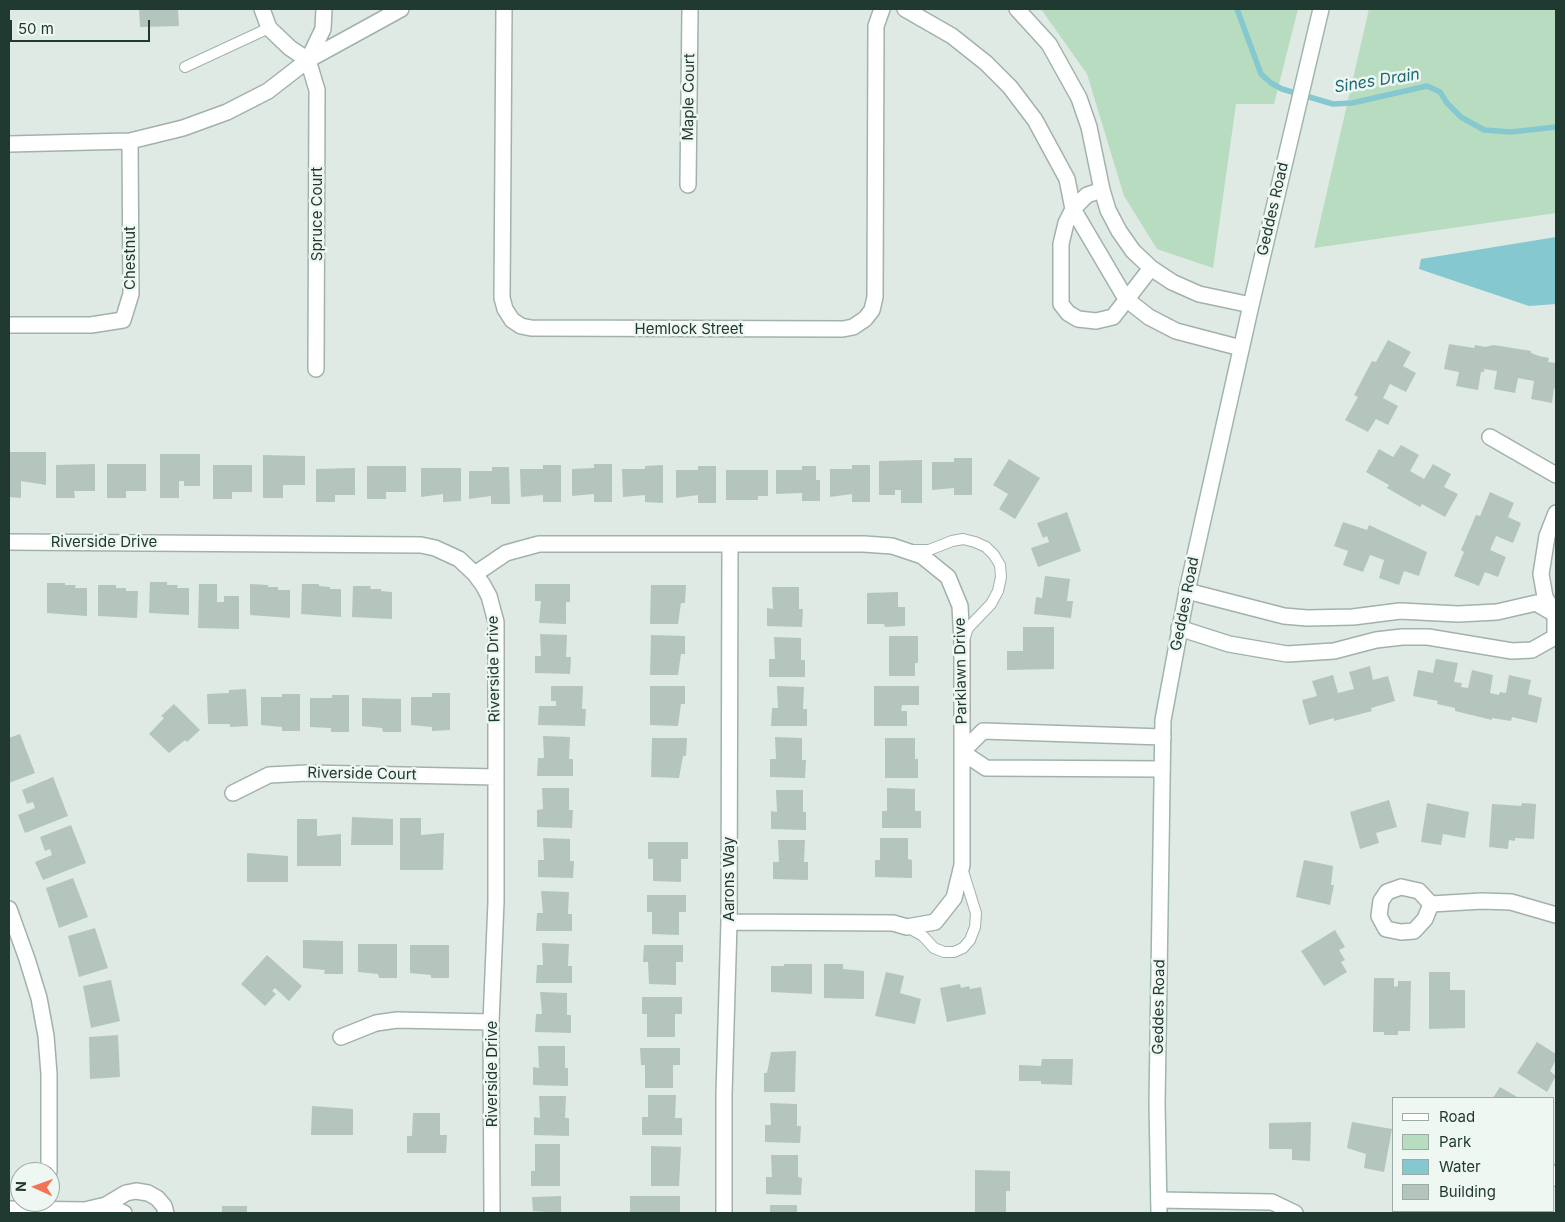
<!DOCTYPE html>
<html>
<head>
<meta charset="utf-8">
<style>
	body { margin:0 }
	#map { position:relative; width:1565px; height:1222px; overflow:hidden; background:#dfeae4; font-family:Inter,sans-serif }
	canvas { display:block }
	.frame { position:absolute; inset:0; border:10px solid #203a32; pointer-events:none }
	.legend { position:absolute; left:1392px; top:1097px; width:162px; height:115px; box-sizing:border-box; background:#eff7f2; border:1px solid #9caba5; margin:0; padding:6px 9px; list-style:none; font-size:15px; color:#203a32 }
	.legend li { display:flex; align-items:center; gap:10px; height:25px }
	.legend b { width:25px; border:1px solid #9caba5 }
	.north { position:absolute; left:10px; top:1162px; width:50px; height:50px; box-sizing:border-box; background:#eff7f2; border:1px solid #9caba5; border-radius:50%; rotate:272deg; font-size:14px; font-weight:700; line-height:20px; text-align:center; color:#203a32 }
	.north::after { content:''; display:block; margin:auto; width:18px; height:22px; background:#f27355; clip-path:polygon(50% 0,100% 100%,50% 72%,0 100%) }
	.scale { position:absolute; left:10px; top:20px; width:140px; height:22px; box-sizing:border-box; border:2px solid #203a32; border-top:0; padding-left:6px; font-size:15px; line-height:18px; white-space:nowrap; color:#203a32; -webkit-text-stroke:4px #eff7f2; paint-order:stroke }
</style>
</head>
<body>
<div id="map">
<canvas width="1565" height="1222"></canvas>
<div class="frame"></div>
<ul class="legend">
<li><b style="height:6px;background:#fff"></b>Road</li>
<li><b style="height:14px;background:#b7dcbf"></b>Park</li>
<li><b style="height:14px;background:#86c8d0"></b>Water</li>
<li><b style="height:14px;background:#b4c5bd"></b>Building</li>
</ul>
<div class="north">N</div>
<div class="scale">50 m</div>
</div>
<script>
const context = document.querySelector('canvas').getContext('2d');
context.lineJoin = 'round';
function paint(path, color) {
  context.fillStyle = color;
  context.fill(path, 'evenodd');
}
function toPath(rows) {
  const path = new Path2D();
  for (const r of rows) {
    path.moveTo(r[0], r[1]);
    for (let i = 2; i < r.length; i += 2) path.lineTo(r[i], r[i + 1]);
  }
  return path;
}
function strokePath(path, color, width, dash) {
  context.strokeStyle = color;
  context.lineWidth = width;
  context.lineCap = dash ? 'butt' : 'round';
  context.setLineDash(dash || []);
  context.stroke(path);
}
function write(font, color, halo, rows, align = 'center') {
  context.font = font + ' Inter,sans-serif';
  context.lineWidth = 5;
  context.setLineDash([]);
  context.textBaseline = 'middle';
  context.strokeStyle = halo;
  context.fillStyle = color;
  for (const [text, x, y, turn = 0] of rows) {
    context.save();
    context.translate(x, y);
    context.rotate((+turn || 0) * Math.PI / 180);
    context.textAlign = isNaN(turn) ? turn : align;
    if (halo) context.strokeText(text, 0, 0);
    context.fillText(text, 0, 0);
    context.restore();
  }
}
const green = toPath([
	[1041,9,1298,9,1274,104,1236,104,1213,268,1157,249,1124,196,1087,74],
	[1369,9,1556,9,1556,213,1314,248]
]);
const water = toPath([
	[1556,237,1556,304,1529,306,1419,269,1421,259]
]);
const stream = toPath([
	[1237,9,1261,74,1271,83,1282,89,1333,104,1352,103,1427,86,1440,92,1447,103,1461,117,1484,130,1511,132,1556,127]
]);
const building = toPath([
	[139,9,178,9,179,26,140,27],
	[1388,340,1411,352,1403,366,1416,373,1406,392,1390,384,1383,398,1398,406,1388,425,1376,419,1368,432,1345,420,1358,397,1354,395,1372,361,1376,362],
	[1449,344,1474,348,1475,345,1485,347,1494,345,1531,351,1531,353,1539,356,1549,358,1548,362,1556,363,1556,389,1554,388,1552,403,1531,399,1534,381,1518,378,1515,393,1494,389,1497,371,1484,369,1484,372,1481,372,1478,390,1456,386,1459,372,1444,369],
	[1401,445,1419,455,1410,471,1424,479,1433,464,1451,474,1444,487,1458,494,1445,517,1422,504,1420,507,1387,488,1389,485,1366,472,1379,449,1393,457],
	[9,452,46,452,46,485,21,481,21,498,9,497],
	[160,454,200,454,200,486,184,486,184,481,179,481,179,498,160,498],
	[263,455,305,456,305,485,283,485,283,498,263,498],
	[954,458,972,458,972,495,954,495,954,488,932,490,932,462,954,462],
	[1009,459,1040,478,1015,519,999,509,1008,494,993,485],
	[922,460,922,503,901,503,901,490,895,490,895,495,879,495,879,461],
	[95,464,95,491,74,491,75,498,56,498,56,465],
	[107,464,146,464,146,491,126,491,126,498,107,498],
	[594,464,612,464,612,502,594,502,594,494,572,496,572,469,594,468],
	[213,465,252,465,252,492,232,492,232,499,213,499],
	[543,465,561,465,561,502,543,502,543,495,521,497,520,469,543,469],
	[663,465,663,503,645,502,645,495,623,497,622,469,645,469,645,466],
	[852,465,870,465,870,502,852,502,852,494,830,497,830,469,852,469],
	[367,466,406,466,406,492,386,492,386,499,367,499],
	[698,466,716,466,716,503,698,503,698,495,676,498,676,470,698,470],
	[802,466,816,466,816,480,820,480,820,501,802,501,802,493,776,494,776,470,802,470],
	[492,467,509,467,510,504,491,504,491,496,469,499,469,471,492,471],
	[355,468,355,495,335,495,335,502,316,502,316,469],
	[421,468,461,468,461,501,443,502,443,494,421,497],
	[726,470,768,470,768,496,758,496,758,500,726,500],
	[1490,492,1514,503,1508,517,1521,523,1513,543,1496,536,1490,550,1506,557,1498,577,1485,572,1479,586,1454,576,1464,552,1461,550,1476,515,1480,516],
	[1067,512,1081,551,1038,567,1031,548,1049,542,1047,536,1043,538,1037,523],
	[1343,522,1367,530,1369,525,1427,552,1419,576,1404,571,1399,585,1379,578,1384,560,1370,555,1363,572,1343,565,1348,551,1334,546],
	[1045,576,1070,579,1067,601,1073,601,1071,618,1034,614,1036,597,1042,598],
	[150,582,167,582,167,585,178,585,177,588,189,588,189,615,149,613],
	[47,583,65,583,65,585,76,585,75,588,87,588,87,616,47,613],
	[199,584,217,584,217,602,224,602,224,596,239,596,239,629,198,628],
	[250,584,268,585,268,587,278,587,278,590,290,590,290,618,250,615],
	[302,584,319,584,319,586,330,587,330,589,341,589,341,617,301,614],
	[535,584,570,584,570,602,566,602,566,624,539,623,541,601,535,601],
	[98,585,116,585,116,588,126,588,126,591,138,591,137,618,98,616],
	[651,585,686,585,685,603,681,603,678,624,650,624],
	[353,586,371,586,370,589,381,589,381,591,392,592,392,619,352,617],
	[772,587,799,587,799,609,803,609,802,627,767,626,767,608,773,609],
	[898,592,898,607,905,607,905,626,885,627,884,624,867,624,867,593],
	[1023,627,1054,627,1054,669,1007,670,1007,651,1023,651],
	[540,634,567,635,566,657,571,657,570,674,535,673,535,656,541,656],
	[651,635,685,636,685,654,681,654,678,675,650,675],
	[889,636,918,636,918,663,915,663,915,676,889,676],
	[774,637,801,638,801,660,805,660,805,677,769,677,769,659,775,659],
	[1436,659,1458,663,1454,682,1462,683,1461,687,1468,688,1472,670,1493,675,1490,693,1499,695,1500,692,1506,693,1509,675,1531,680,1528,694,1542,698,1537,723,1512,717,1511,721,1492,718,1492,720,1455,711,1455,708,1437,704,1438,701,1413,696,1418,670,1433,673],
	[1370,666,1373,680,1388,676,1395,701,1371,708,1372,711,1334,721,1334,718,1309,725,1302,700,1317,696,1312,681,1333,675,1338,693,1354,689,1349,672],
	[551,686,583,686,582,709,586,709,585,726,538,725,539,706,556,706,556,701,551,701],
	[650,686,685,686,685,704,681,704,678,726,650,725],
	[777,686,804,687,803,709,807,709,807,726,771,726,772,708,778,708],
	[874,686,919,686,919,705,902,705,901,711,907,711,907,726,874,726],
	[246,689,248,726,230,727,230,724,208,724,207,694,229,693,229,690],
	[432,693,450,693,450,730,432,731,432,727,411,725,411,697,432,697],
	[282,694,300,694,300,731,282,731,282,727,261,725,261,697,282,697],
	[332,695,349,695,349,732,331,732,331,728,310,727,310,698,332,698],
	[362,698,401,699,401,732,383,732,382,728,362,726],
	[174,704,200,730,187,742,185,740,169,753,149,734,164,718,161,716],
	[20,734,35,773,9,783,9,738],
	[543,736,570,737,569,759,573,759,573,776,537,776,538,758,544,758],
	[775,737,802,738,802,760,806,760,805,778,770,777,770,759,776,759],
	[652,738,687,738,686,756,683,756,679,778,651,777],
	[885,738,915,738,915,759,918,759,918,778,885,778],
	[53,777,68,816,25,833,18,815,35,808,33,802,27,804,22,790],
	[542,788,569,788,569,810,573,810,572,828,537,827,537,810,543,809],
	[887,788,915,789,915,811,921,811,921,828,882,828,882,811,887,811],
	[776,790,803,790,803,812,806,812,806,830,771,829,771,811,777,812],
	[1389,800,1397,827,1376,833,1379,843,1360,849,1350,812],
	[1427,803,1469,812,1465,838,1443,834,1441,845,1421,842],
	[1522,803,1536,804,1534,839,1515,838,1515,841,1509,840,1508,849,1489,847,1492,804,1521,806],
	[352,817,393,819,393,845,351,845],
	[400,818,421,818,421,835,444,833,443,870,400,870],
	[297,819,317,819,317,836,341,834,341,866,297,866],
	[71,825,86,863,43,880,35,862,52,855,50,849,45,851,40,837],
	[543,838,570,839,570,861,574,861,573,878,538,877,538,860,544,860],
	[880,838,908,838,908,859,912,860,912,878,875,877,875,860,880,860],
	[778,840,805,840,804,862,808,862,808,880,773,879,773,862,779,862],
	[648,842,688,842,688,859,681,859,681,882,653,881,653,859,648,859],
	[247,853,288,856,288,882,247,882],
	[1304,860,1333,866,1331,885,1334,885,1330,905,1296,897],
	[73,878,88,917,59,928,46,888],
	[541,891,569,892,568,914,572,914,572,931,536,931,537,913,543,913],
	[647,895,686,895,686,912,679,912,679,935,652,934,652,912,647,912],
	[95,928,108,968,79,977,68,936],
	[1335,930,1345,947,1339,950,1345,960,1341,962,1347,972,1324,986,1301,951],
	[303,940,343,941,343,974,324,974,325,970,303,968],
	[542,943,569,944,568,966,572,966,572,983,536,983,537,965,543,965],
	[358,944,397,944,397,978,379,978,378,974,358,972],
	[410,945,449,945,449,978,431,978,431,975,410,973],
	[644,945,683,945,683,962,676,962,676,985,649,984,648,962,643,962],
	[267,955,302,986,289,1001,275,988,272,991,276,994,265,1006,241,984],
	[784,964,812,964,812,994,771,992,771,966,784,966],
	[824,964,843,964,843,969,864,971,864,999,824,998],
	[886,972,904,976,900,993,921,999,915,1024,875,1016],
	[1429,972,1450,972,1450,990,1465,990,1465,1028,1429,1029],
	[1374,978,1394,978,1394,987,1398,986,1398,981,1411,981,1410,1031,1398,1031,1398,1035,1384,1035,1384,1032,1373,1032],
	[111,980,120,1021,91,1028,83,986],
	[960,984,961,988,969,986,970,989,981,987,986,1014,947,1022,940,988],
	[540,992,567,993,567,1015,571,1015,571,1033,535,1032,536,1014,542,1014],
	[642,997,682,997,682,1014,675,1014,675,1037,647,1037,647,1014,642,1014],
	[118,1035,120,1077,90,1079,89,1037],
	[1537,1042,1556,1054,1556,1060,1550,1071,1556,1076,1547,1092,1517,1073],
	[538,1046,565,1046,565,1068,568,1068,568,1086,533,1085,533,1067,539,1068],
	[640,1048,680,1048,680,1065,673,1065,673,1088,645,1088,645,1065,641,1065],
	[796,1051,795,1092,764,1092,764,1073,767,1073,771,1052],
	[1042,1059,1073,1059,1072,1085,1041,1084,1041,1081,1019,1081,1019,1065,1041,1066],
	[1500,1087,1519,1098,1493,1098],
	[648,1095,676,1095,675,1118,682,1118,682,1135,642,1135,642,1117,648,1117],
	[539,1096,566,1096,565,1118,569,1118,569,1136,534,1135,534,1117,540,1118],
	[770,1103,797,1104,797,1126,801,1126,800,1143,765,1142,765,1125,771,1125],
	[312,1106,353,1109,353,1135,311,1135],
	[413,1113,440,1113,440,1135,447,1135,446,1153,407,1153,407,1136,412,1136],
	[1311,1122,1310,1161,1292,1160,1292,1149,1269,1149,1269,1123],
	[1352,1122,1392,1129,1384,1172,1364,1168,1366,1154,1347,1148],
	[535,1144,560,1144,560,1186,531,1186,531,1171,535,1171],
	[651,1146,681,1147,679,1186,651,1186],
	[771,1155,798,1155,798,1177,802,1178,801,1195,766,1194,766,1177,772,1177],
	[975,1170,1010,1171,1010,1191,1006,1191,1006,1213,975,1213],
	[561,1196,561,1213,533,1211,532,1197],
	[630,1196,680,1196,680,1213,630,1213],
	[770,1205,797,1205,797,1213,770,1213],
	[222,1206,247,1206,247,1213,222,1213]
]);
const lane = toPath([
	[185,67,269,28],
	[914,550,929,550,952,541,963,539,975,542,986,547,994,555,1000,565,1001,577,998,591,991,604,968,628,964,640],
	[907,927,923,936,934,948,944,952,954,952,963,948,970,940,975,927,976,913,962,868]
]);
const street = toPath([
	[262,9,269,28,290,48,308,60],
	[504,9,502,298,505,309,512,320,521,326,531,328,843,329,853,327,865,319,872,310,875,297,876,26,882,9],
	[905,9,952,36,986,63,1010,87,1035,120,1067,179,1073,209,1126,299,1149,317,1176,331,1241,348],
	[1017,9,1049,44,1079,98,1089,127,1102,190,1108,210,1119,231,1133,251,1151,268,1172,282,1199,294,1251,305],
	[308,60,317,90,316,369],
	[308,60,323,29,324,9],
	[9,144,130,141,183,128,227,112,268,91,308,60,401,9],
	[688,185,690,9],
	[1102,190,1087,195,1073,209,1066,223,1061,244,1061,304,1068,313,1078,319,1096,321,1113,317,1151,268],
	[9,325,91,325,123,320,131,294,130,141],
	[1490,437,1556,475],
	[9,542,421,545,435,548,459,559,475,574,483,585,489,596,496,622,496,902,491,1022,492,1213],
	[475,574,506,553,539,544,864,544,892,546,922,556,948,577,960,606,962,643,962,865,954,898,935,922,907,927,893,923,729,922],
	[1187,591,1284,616,1307,618,1353,617,1400,611,1458,614,1497,612,1536,603,1553,613],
	[1179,628,1229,644,1287,654,1334,651,1376,640,1402,637,1428,637,1512,651,1532,650,1555,637,1555,614,1545,597,1541,574,1547,536,1556,513],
	[1162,769,986,768,962,752,983,731,1163,737],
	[233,793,269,775,307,773,496,777],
	[1401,887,1419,891,1431,904,1425,919,1414,931,1401,932,1386,929,1379,916,1381,901,1387,892,1401,887],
	[1431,904,1482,901,1511,902,1556,915],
	[9,909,27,959,39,998,46,1036,49,1074,49,1172],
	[341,1037,376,1023,397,1020,491,1022],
	[1554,1178,1556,1173],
	[1159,1200,1272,1202,1295,1213],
	[106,1205,126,1193,136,1191,148,1193,157,1198,164,1206,166,1213],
	[9,1209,85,1210,106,1205,124,1213],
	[724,1213,724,1094,729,922,730,544],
	[1533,1213,1534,1211]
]);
const secondary = toPath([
	[1159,1213,1157,1103,1163,720,1187,591,1251,305,1321,9]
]);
const streetNames = [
	["Maple Court",689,97,-89],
	["Geddes Road",1273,209,-77],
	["Spruce Court",317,214,-90],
	["Chestnut",130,258,-90],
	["Hemlock Street",689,329],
	["Riverside Drive",104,542],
	["Geddes Road",1185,604,-79],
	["Riverside Drive",494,669,-91],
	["Parklawn Drive",961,671,-91],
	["Riverside Court",362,774,1],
	["Aarons Way",729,879,-90],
	["Geddes Road",1159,1007,-89],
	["Riverside Drive",492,1074,-90]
];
const waterNames = [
	["Sines Drain",1377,81,-9]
];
paint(green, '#b7dcbf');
paint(water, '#86c8d0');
strokePath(stream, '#86c8d0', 5.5);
paint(building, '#b4c5bd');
strokePath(lane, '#a2b2ab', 12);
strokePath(street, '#a2b2ab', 18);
strokePath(secondary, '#9eb6ac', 18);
strokePath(lane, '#fff', 10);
strokePath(street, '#fff', 15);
strokePath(secondary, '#fff', 15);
write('15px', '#203a32', '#eff7f2', streetNames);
write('italic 16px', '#1a6b75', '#eff7f2', waterNames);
</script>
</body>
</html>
